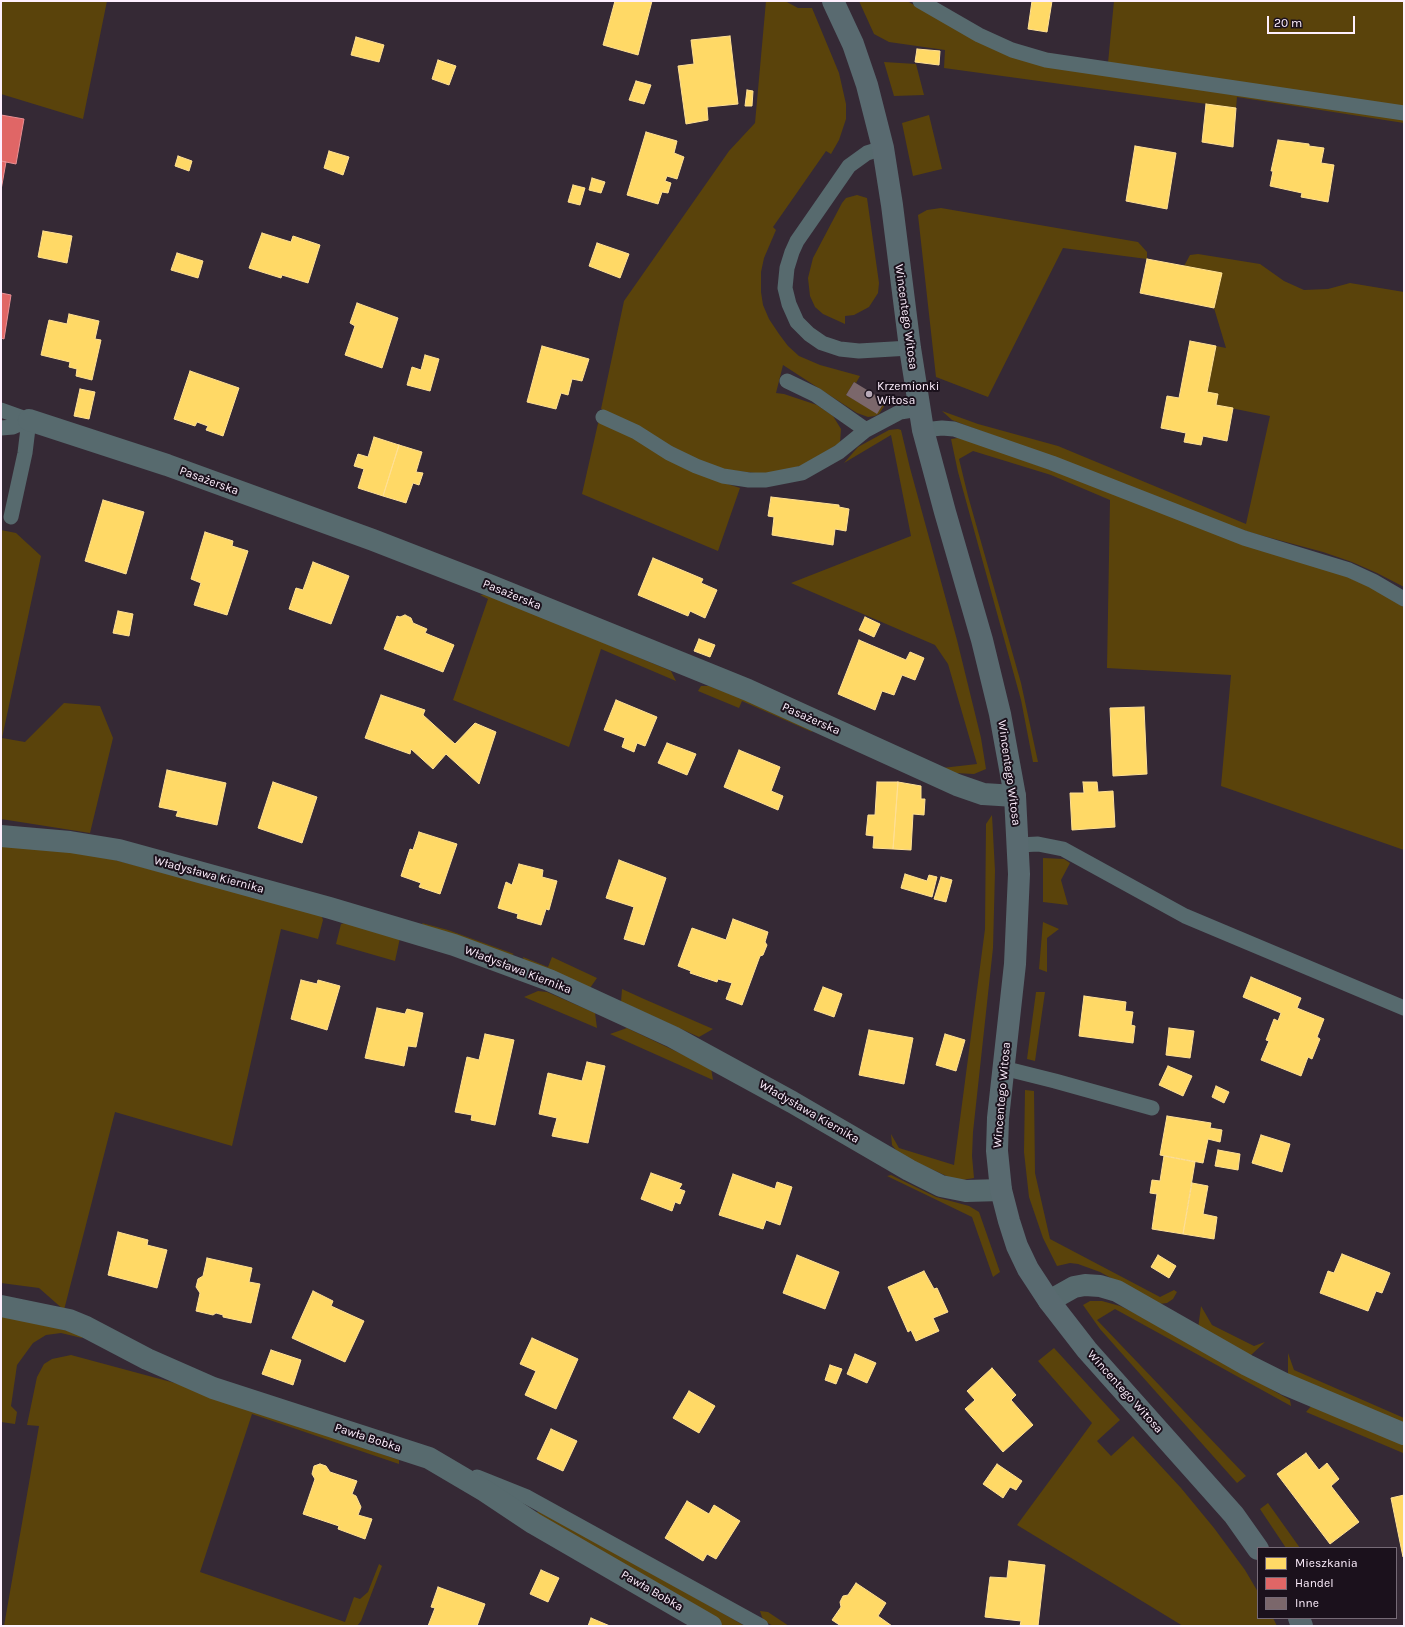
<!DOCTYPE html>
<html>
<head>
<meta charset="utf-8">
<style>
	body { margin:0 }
	#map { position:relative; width:1405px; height:1627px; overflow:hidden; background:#352935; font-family:Karla,sans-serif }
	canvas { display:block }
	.frame { position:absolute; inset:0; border:2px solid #feeffe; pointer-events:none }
	.legend { position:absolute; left:1257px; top:1547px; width:140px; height:72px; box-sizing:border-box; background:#1b111c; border:1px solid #766a76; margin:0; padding:5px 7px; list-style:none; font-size:12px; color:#feeffe }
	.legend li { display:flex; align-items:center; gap:8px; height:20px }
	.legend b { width:20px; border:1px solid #766a76 }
	.scale { position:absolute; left:1267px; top:16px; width:88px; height:18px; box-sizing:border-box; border:2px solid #feeffe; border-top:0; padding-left:5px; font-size:12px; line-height:14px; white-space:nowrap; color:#feeffe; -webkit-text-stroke:3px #1b111c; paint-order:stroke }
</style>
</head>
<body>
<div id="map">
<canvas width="1405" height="1627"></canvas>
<div class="frame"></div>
<ul class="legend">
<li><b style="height:11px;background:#ffd966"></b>Mieszkania</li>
<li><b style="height:11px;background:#e06666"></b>Handel</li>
<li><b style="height:11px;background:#7b676b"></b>Inne</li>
</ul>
<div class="scale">20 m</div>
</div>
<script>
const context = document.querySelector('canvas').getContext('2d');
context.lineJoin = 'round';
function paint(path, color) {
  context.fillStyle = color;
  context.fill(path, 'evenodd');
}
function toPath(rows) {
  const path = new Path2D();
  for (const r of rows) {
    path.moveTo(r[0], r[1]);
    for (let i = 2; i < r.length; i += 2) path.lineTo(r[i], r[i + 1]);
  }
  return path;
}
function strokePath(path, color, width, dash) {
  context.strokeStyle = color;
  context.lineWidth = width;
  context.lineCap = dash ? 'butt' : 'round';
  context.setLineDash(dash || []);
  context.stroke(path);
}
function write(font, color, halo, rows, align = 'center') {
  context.font = font + ' Karla,sans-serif';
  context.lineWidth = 4;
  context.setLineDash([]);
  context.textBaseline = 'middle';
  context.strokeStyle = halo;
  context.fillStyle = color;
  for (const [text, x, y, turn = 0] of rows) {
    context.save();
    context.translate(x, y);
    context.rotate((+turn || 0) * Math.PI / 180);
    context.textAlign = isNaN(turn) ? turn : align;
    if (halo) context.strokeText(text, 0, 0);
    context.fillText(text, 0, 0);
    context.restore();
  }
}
const green = toPath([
	[1,1,107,1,83,119,1,94],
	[766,1,785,1,798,8,812,8,839,73,846,104,846,119,839,140,831,154,826,151,773,227,776,230,764,258,761,272,761,292,763,305,769,319,779,334,788,346,799,356,820,365,860,376,856,383,854,382,846,395,877,413,885,401,887,402,879,414,875,416,868,417,857,413,783,365,776,393,784,394,817,405,833,416,841,429,840,443,803,465,783,471,764,474,719,469,697,461,624,420,601,409,624,301,729,151,755,123],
	[859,1,907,1,976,40,1404,117,1404,123,1237,97,1236,108,944,68,945,50,889,42,874,34],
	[1114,1,1404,1,1404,107,1108,63],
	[884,62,916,64,924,95,894,96],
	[929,115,942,169,913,176,902,123],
	[857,195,867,198,879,283,878,293,869,307,854,315,845,316,845,324,823,314,815,307,810,296,808,278,813,258,842,203,846,198],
	[941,208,1138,242,1147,252,1147,259,1063,248,988,397,936,377,918,215,927,210],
	[1198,254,1260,264,1284,281,1304,290,1328,289,1350,283,1404,292,1404,587,1377,573,1352,562,1323,552,1245,531,952,420,942,411,978,424,1058,446,1246,524,1270,416,1216,405,1218,394,1207,392,1216,346,1226,348,1214,308,1222,273,1184,266,1190,255],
	[599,419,709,478,740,488,718,551,582,494],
	[898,429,901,430,910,468,957,640,981,738,986,769,974,774,955,773,942,768,977,764,948,664,935,645,791,583,911,536,891,435,844,463,858,447,889,430],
	[958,438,973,442,1348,577,1372,588,1404,607,1404,850,1221,786,1231,675,1107,668,1110,500,1051,475,973,451,959,459,968,496,1021,683,1038,762,1033,762,1021,700,958,472,951,439],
	[1,530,16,533,41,556,2,738,25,742,64,703,100,706,113,738,90,833,1,819],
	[488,594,671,671,676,681,601,649,569,747,453,700,488,599,480,595],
	[701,686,709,686,741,698,811,729,812,732,742,701,739,708,698,691],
	[992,815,995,871,993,948,973,1132,972,1156,974,1178,962,1180,951,1178,900,1155,892,1145,891,1134,899,1148,954,1165,985,929,986,824],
	[1,842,69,848,321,914,323,920,318,939,281,929,232,1146,115,1112,64,1310,39,1288,1,1283],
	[1043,858,1064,859,1070,863,1061,880,1068,905,1043,902],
	[348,922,400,938,395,961,336,944,341,924],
	[1043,922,1059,929,1047,938,1047,972,1039,969],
	[422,923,448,930,514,954,508,957,426,930],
	[523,957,548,967,552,957,597,978,590,988,524,962],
	[622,989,644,999,713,1029,699,1037,621,1002],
	[538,991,547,992,595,1013,597,1028,524,997],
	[1036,992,1045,992,1035,1061,1027,1059],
	[627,1028,711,1068,713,1080,610,1034],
	[1025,1090,1034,1091,1035,1173,1050,1239,1160,1297,1174,1290,1177,1292,1173,1299,1167,1303,1159,1304,1100,1272,1078,1264,1070,1263,1057,1266,1043,1238,1029,1197,1024,1152],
	[891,1175,936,1197,969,1206,979,1212,1000,1272,993,1277,972,1217,887,1176],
	[1090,1301,1102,1301,1120,1306,1135,1313,1290,1400,1291,1406,1115,1309,1097,1320,1246,1476,1237,1483,1100,1329,1083,1305],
	[1201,1306,1212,1325,1254,1346,1265,1342,1250,1356,1198,1329],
	[1,1314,84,1335,82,1338,61,1333,46,1335,33,1343,17,1365,11,1406,17,1412,15,1424,1,1422],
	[1054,1348,1120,1420,1097,1441,1111,1456,1133,1436,1181,1488,1214,1528,1245,1570,1258,1592,1258,1618,1273,1618,1277,1626,1183,1626,1017,1525,1092,1423,1038,1361],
	[1288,1353,1294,1370,1404,1418,1404,1426,1288,1376],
	[71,1355,186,1386,399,1460,399,1464,252,1414,200,1572,345,1622,354,1597,360,1599,368,1592,379,1564,382,1566,361,1621,357,1626,4,1626,39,1426,27,1425,37,1377,44,1364,52,1359],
	[1313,1404,1404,1444,1403,1453,1306,1412],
	[1268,1503,1300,1548,1286,1548,1260,1509],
	[538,1511,661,1578,745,1626,723,1626,536,1514],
	[760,1611,768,1612,789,1626,774,1626,765,1622,762,1617]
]);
const homes = toPath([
	[615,1,652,1,638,55,603,45,615,1],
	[1032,1,1052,1,1047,32,1028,29,1032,1],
	[730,36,738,104,707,107,708,120,686,124,678,66,694,64,691,40,730,36],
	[356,37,384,45,379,62,351,55,356,37],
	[917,49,940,51,939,65,915,62,917,49],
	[438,60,456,66,449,85,432,79,438,60],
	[636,81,651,85,644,104,629,100,636,81],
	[747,90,753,91,752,106,745,106,747,90],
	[1206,104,1236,108,1233,147,1202,142,1206,104],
	[646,132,677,141,674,153,684,157,677,179,667,176,665,181,671,183,668,193,662,192,658,204,627,195,646,132],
	[1278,140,1309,144,1309,146,1324,148,1321,163,1334,165,1328,202,1301,197,1302,193,1270,186,1273,171,1271,171,1278,140],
	[1135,146,1176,153,1167,209,1126,201,1135,146],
	[329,151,349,157,343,175,324,168,329,151],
	[178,156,192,161,189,171,175,166,178,156],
	[592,178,605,182,601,193,589,190,592,178],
	[573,185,585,188,580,205,568,202,573,185],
	[43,231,72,236,67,263,38,257,43,231],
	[262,233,291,242,293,236,320,245,308,283,282,275,281,278,249,268,262,233],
	[597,243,629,254,620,278,589,266,597,243],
	[177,253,203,261,198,278,171,270,177,253],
	[1147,259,1222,273,1214,308,1140,293,1147,259],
	[357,303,398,318,382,368,345,355,355,326,350,323,357,303],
	[69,314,99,321,95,339,101,340,92,380,76,376,77,369,69,367,70,362,41,355,49,320,67,324,69,314],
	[1190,341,1216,346,1207,392,1218,394,1216,405,1233,408,1227,441,1203,436,1201,445,1184,442,1186,433,1161,428,1167,396,1179,398,1190,341],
	[542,346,589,359,582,381,572,379,568,395,561,393,556,409,527,402,542,346],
	[425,355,439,359,430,391,407,385,412,367,421,370,425,355],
	[190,371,239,388,223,436,206,430,208,426,197,422,195,426,174,419,190,371],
	[80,389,95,392,89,419,74,416,80,389],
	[374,437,399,445,383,496,358,488,364,469,354,466,358,454,368,457,374,437],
	[399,445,422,452,416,472,423,473,419,485,413,483,406,503,383,496,399,445],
	[771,497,839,505,839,507,849,509,846,531,835,529,833,545,772,535,774,517,768,516,771,497],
	[103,500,144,512,126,574,85,561,103,500],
	[205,532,233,541,232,546,248,551,227,615,194,605,201,583,191,579,205,532],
	[653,558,703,579,701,583,717,590,705,618,690,611,688,616,638,595,653,558],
	[313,562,349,576,331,624,289,609,296,588,303,590,313,562],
	[118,611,133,614,129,636,113,633,118,611],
	[405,615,411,618,413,623,427,629,425,633,454,645,443,672,384,649,397,616,400,617,405,615],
	[865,617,880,624,874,637,859,630,865,617],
	[699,639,715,645,710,657,694,651,699,639],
	[859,640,906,660,910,652,924,658,915,680,902,675,894,695,882,691,875,710,838,694,859,640],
	[381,695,425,710,423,715,455,744,475,723,496,732,479,784,446,754,433,769,411,749,410,754,365,738,381,695],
	[616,700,657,717,645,746,637,743,634,752,622,747,625,738,604,730,616,700],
	[1144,707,1147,774,1113,776,1110,708,1144,707],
	[667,743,696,754,687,775,658,763,667,743],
	[739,750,780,767,771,791,783,796,778,810,724,787,739,750],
	[167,770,226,783,217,825,176,816,178,811,159,807,167,770],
	[273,782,317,797,302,843,258,828,273,782],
	[877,782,898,782,893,849,873,848,874,836,866,835,868,815,875,815,877,782],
	[898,782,921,786,921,799,925,799,924,815,913,814,911,850,893,849,898,782],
	[1083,782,1097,782,1098,792,1113,791,1115,827,1072,830,1070,793,1084,793,1083,782],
	[419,832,457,844,440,894,419,887,421,883,401,876,410,849,413,850,419,832],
	[619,860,666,878,644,945,624,939,634,907,606,898,619,860],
	[519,864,543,870,542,877,557,881,549,910,546,909,541,925,517,918,518,914,498,908,506,882,512,885,519,864],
	[905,874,927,881,929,875,937,877,932,897,901,888,905,874],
	[941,877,952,880,946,902,934,899,941,877],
	[733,919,768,932,765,942,767,945,763,955,760,956,742,1005,726,999,732,983,718,979,717,982,690,973,691,971,678,966,692,928,726,940,733,919],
	[1251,977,1301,998,1297,1008,1324,1019,1317,1037,1320,1039,1312,1059,1308,1057,1301,1076,1261,1060,1269,1041,1266,1040,1274,1019,1278,1021,1281,1013,1243,997,1251,977],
	[301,980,317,984,318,980,340,986,327,1030,291,1019,301,980],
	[823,987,842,994,834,1017,814,1010,823,987],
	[1084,996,1126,1002,1125,1011,1133,1012,1131,1025,1135,1026,1133,1043,1079,1036,1084,996],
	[377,1008,405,1014,407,1009,423,1013,416,1047,408,1046,404,1066,365,1058,377,1008],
	[1169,1028,1194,1031,1190,1058,1166,1055,1169,1028],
	[869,1030,913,1038,904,1084,859,1075,869,1030],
	[485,1034,514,1040,495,1125,471,1120,472,1115,455,1112,467,1057,479,1060,485,1034],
	[945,1034,965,1040,956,1071,936,1065,945,1034],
	[587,1062,605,1066,588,1143,552,1136,557,1118,539,1114,548,1073,582,1081,587,1062],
	[1168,1066,1192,1076,1183,1096,1159,1085,1168,1066],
	[1216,1086,1229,1092,1224,1103,1212,1097,1216,1086],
	[1167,1116,1211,1123,1210,1128,1222,1130,1220,1142,1208,1139,1203,1163,1160,1155,1167,1116],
	[1261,1135,1290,1144,1282,1172,1252,1163,1261,1135],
	[1218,1150,1240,1154,1238,1170,1215,1166,1218,1150],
	[1164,1156,1195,1162,1183,1234,1152,1229,1157,1194,1150,1193,1152,1180,1160,1181,1164,1156],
	[651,1173,682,1184,679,1189,685,1191,680,1204,675,1202,672,1211,641,1199,651,1173],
	[733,1174,775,1189,777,1182,792,1187,780,1225,766,1220,763,1229,719,1215,733,1174],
	[1192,1183,1208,1186,1203,1214,1217,1217,1214,1239,1183,1234,1192,1183],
	[118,1232,148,1240,147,1245,167,1250,157,1288,108,1275,118,1232],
	[1342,1254,1390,1273,1382,1293,1376,1291,1368,1311,1320,1293,1328,1271,1334,1273,1342,1254],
	[797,1255,839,1272,825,1309,783,1293,797,1255],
	[1158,1255,1176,1266,1169,1278,1151,1267,1158,1255],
	[207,1258,252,1268,249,1282,260,1284,251,1323,223,1317,223,1315,216,1313,213,1315,196,1311,200,1293,196,1287,198,1279,203,1276,207,1258],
	[924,1271,934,1289,937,1288,948,1312,933,1318,939,1331,916,1341,911,1330,908,1332,888,1287,924,1271],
	[313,1291,333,1301,331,1306,364,1321,345,1362,292,1338,313,1291],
	[532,1338,578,1359,556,1409,525,1395,536,1371,520,1364,532,1338],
	[271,1350,301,1360,293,1385,262,1374,271,1350],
	[855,1354,876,1363,867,1383,847,1374,855,1354],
	[830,1365,842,1369,836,1384,825,1380,830,1365],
	[992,1368,1016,1395,1011,1400,1033,1425,1003,1452,965,1409,975,1400,967,1391,992,1368],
	[689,1391,715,1406,699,1433,673,1418,689,1391],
	[551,1429,577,1441,563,1471,537,1459,551,1429],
	[1306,1453,1319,1470,1327,1463,1339,1479,1331,1486,1359,1522,1330,1544,1277,1474,1306,1453],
	[320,1464,326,1466,330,1472,357,1481,352,1494,356,1496,361,1507,358,1515,372,1519,365,1539,338,1529,339,1526,303,1514,315,1479,312,1474,314,1466,320,1464],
	[997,1464,1022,1481,1016,1490,1010,1487,1003,1498,983,1484,997,1464],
	[1404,1495,1404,1557,1403,1557,1391,1498,1404,1495],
	[687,1501,709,1514,714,1505,740,1521,716,1559,707,1554,703,1561,665,1538,687,1501],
	[1009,1561,1045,1565,1038,1626,1020,1626,1021,1621,985,1617,990,1577,1007,1578,1009,1561],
	[541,1570,559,1578,548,1602,530,1594,541,1570],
	[856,1583,886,1603,878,1616,892,1626,841,1626,832,1620,841,1607,840,1602,843,1596,848,1595,856,1583],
	[438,1587,485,1604,477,1626,428,1626,435,1608,431,1607,438,1587],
	[591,1618,610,1626,588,1626,591,1618]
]);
const shops = toPath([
	[1,115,24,119,16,164,1,161,1,115],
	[1,161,6,162,1,190,1,161],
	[1,293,11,295,4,339,1,338,1,293]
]);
const building = toPath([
	[854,382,885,401,877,414,846,395]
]);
const lane = toPath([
	[920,1,979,35,1012,50,1046,60,1404,113],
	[883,148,867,153,849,166,797,241,792,252,787,268,785,288,789,304,797,322,809,334,822,343,840,349,859,351,910,348],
	[787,381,816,395,866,430],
	[1,410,29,420],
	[603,417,636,432,669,453,696,466,723,476,749,480,766,480,802,473,839,452,866,430,900,412,919,409],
	[1,428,13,427,29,420],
	[923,430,942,428,954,429,1052,463,1244,538,1349,570,1373,581,1404,599],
	[11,517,25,453,29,420],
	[1019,845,1038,844,1063,849,1185,916,1404,1008],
	[1003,1068,1055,1081,1152,1108],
	[477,1477,527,1497,761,1626]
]);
const street = toPath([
	[29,420,167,465,373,540,489,585,748,690,957,785,983,794,1015,796],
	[1,836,70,842,119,850,330,908,454,945,549,980,673,1037,792,1102,909,1170,941,1186,966,1191,1001,1190],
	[1049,1301,1074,1287,1085,1285,1100,1286,1117,1291,1247,1365,1285,1384,1404,1434],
	[1,1306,69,1320,86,1327,147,1359,213,1388,429,1458,485,1491,533,1523,711,1626]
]);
const secondary = toPath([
	[833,1,853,44,867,85,883,148,892,205,910,348,923,430,945,512,982,640,1000,714,1015,796,1019,874,1015,964,998,1118,997,1151,1001,1190,1009,1221,1017,1246,1028,1269,1049,1301,1087,1350,1234,1515,1258,1549],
	[1299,1618,1302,1626]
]);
const markers = [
	[869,394,4,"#b8aab8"]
];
const streetNames = [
	["Wincentego Witosa",906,317,82],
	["Pasażerska",209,481,20],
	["Pasażerska",512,595,22],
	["Pasażerska",811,719,24],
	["Wincentego Witosa",1009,773,82],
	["Władysława Kiernika",209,875,15],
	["Władysława Kiernika",518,970,21],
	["Wincentego Witosa",1002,1095,-85],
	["Władysława Kiernika",809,1112,30],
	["Wincentego Witosa",1125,1392,48],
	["Pawła Bobka",368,1438,18],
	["Pawła Bobka",652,1591,30]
];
const poiNames = [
	["Krzemionki",877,387],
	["Witosa",877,401]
];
paint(green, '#5a430b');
paint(homes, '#ffd966');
strokePath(homes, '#ffe094', 1);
paint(shops, '#e06666');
strokePath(shops, '#e98f94', 1);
paint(building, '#7b676b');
strokePath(lane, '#576a6e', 15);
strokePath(street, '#576a6e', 22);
strokePath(secondary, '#596a70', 22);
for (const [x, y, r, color] of markers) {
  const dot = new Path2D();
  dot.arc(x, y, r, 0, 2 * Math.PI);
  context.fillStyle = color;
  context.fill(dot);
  strokePath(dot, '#1b111c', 1.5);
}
write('12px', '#feeffe', '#1b111c', streetNames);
write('12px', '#feeffe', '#1b111c', poiNames, 'left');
</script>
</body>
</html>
